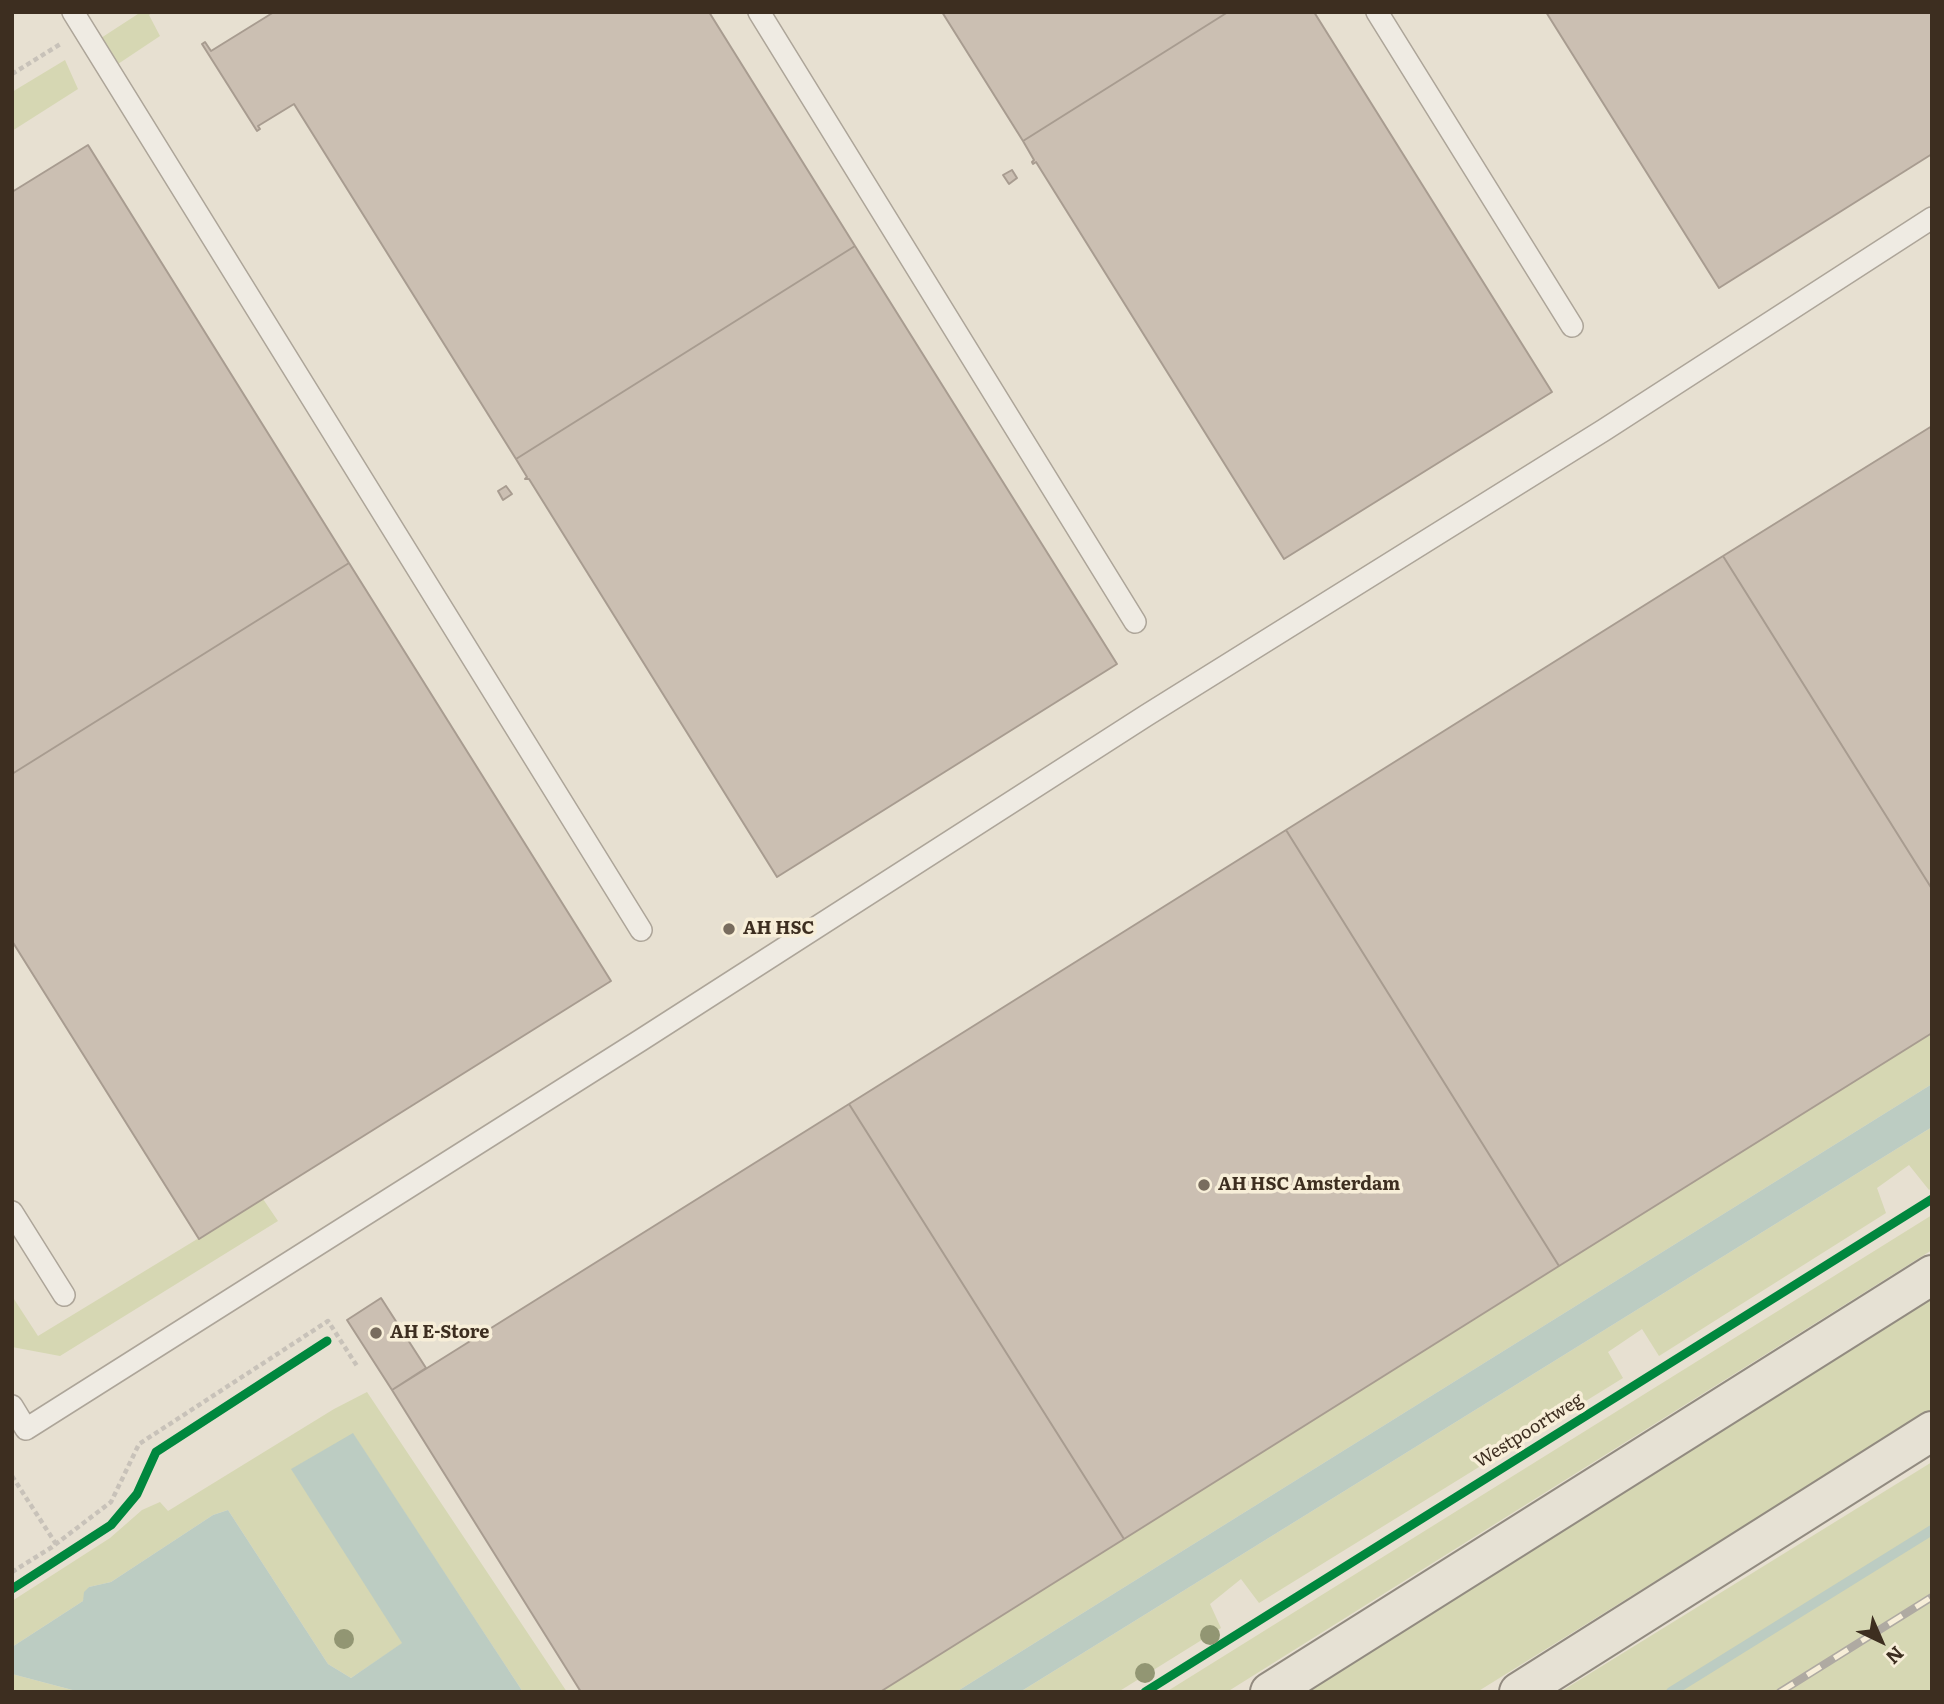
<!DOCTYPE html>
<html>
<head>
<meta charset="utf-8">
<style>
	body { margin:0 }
	#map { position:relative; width:1944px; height:1704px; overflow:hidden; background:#e7e0d1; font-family:Literata,serif }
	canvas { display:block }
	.frame { position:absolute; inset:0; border:14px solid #3d2e20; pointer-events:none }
	.north { position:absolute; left:1846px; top:1606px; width:70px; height:70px; -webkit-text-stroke:5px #f7eed8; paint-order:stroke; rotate:136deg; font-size:19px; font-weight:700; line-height:28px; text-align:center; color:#3d2e20 }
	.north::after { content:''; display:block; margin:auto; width:24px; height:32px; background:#3d2e20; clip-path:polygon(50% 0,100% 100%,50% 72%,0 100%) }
</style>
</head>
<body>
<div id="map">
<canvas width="1944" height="1704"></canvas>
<div class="frame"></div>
<div class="north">N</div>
</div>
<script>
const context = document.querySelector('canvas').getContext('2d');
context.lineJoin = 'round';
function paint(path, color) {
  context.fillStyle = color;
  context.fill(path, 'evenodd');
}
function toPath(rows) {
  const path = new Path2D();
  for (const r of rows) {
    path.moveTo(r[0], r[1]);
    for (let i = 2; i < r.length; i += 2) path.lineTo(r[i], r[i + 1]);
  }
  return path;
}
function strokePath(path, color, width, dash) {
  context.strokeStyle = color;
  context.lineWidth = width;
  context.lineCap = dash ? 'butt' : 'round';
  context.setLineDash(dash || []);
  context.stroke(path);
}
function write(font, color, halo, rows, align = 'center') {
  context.font = font + ' Literata,serif';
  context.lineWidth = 7;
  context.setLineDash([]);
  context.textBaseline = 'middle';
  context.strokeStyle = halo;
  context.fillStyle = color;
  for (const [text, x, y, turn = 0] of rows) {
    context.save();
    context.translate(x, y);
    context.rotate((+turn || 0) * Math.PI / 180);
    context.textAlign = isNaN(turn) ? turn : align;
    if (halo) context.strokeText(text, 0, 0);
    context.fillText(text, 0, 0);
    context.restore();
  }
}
const green = toPath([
	[141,12,153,12,149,15,160,36,118,64,101,38],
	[65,60,78,89,12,131,12,92],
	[1932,1033,1932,1084,956,1692,861,1692],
	[1932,1127,1932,1188,1929,1190,1909,1165,1877,1188,1886,1213,1659,1356,1642,1329,1608,1352,1623,1378,1259,1603,1241,1579,1210,1604,1221,1628,1118,1692,1020,1692],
	[263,1199,278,1221,60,1356,12,1347,12,1296,38,1336],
	[1932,1215,1932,1250,1227,1692,1166,1692],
	[1932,1296,1932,1409,1477,1692,1303,1692],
	[367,1392,567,1692,523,1692,353,1434,292,1469,403,1643,351,1678,328,1664,228,1510,213,1515,111,1582,89,1587,83,1601,12,1647,12,1601,110,1538,142,1510,160,1502,168,1511,334,1409],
	[1932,1462,1932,1692,1560,1692],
	[12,1674,80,1692,12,1692]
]);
const water = toPath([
	[1932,1084,1932,1127,1020,1692,956,1692],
	[353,1433,523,1692,80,1692,12,1674,12,1647,83,1601,84,1592,89,1587,111,1582,213,1515,228,1510,328,1664,351,1678,402,1643,291,1469]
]);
const stream = toPath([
	[1671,1692,1932,1530]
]);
const building = toPath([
	[274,12,709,12,855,246,516,459,294,104,258,126,260,129,257,131,202,44,205,42,211,51,274,12],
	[942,12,1228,12,1023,141,942,12],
	[1228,12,1314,12,1552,392,1284,559,1036,162,1033,164,1032,162,1034,160,1023,141,1228,12],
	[1546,12,1932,12,1932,154,1719,288,1546,12],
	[88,145,349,563,12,774,12,192,88,145],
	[1012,170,1017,178,1009,184,1003,175,1012,170],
	[855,246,1117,664,777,877,529,479,525,479,527,477,516,459,855,246],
	[1932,426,1932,889,1723,556,1932,426],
	[506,486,512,494,503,500,498,491,506,486],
	[1723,556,1932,889,1932,1033,1559,1266,1286,830,1723,556],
	[349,563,611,981,199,1239,12,941,12,774,349,563],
	[1286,830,1559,1266,1124,1539,849,1104,1286,830],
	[849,1104,1124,1539,880,1692,581,1692,392,1390,849,1104],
	[381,1298,426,1368,392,1390,347,1320,381,1298]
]);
const path = toPath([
	[12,74,62,43],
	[12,1476,56,1544],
	[12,1572,52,1547,111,1502,139,1444,328,1321,357,1366]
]);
const service = toPath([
	[73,12,641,930],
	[759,12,1135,622],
	[1377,12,1572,326],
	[12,1212,64,1295],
	[12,1406,26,1429,641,1040,1147,715,1604,430,1932,218]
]);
const primary = toPath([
	[1270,1692,1932,1275],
	[1519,1692,1932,1431]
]);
const rail = toPath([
	[1780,1692,1932,1597]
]);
const cycleway = toPath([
	[12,1589,111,1525,137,1494,156,1452,327,1341],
	[1145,1692,1932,1199]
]);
const trees = [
	[1210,1635],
	[344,1639],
	[1145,1673]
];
const markers = [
	[729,929,7,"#786c5e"],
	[1204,1185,7,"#786c5e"],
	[376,1333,7,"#786c5e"]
];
const poiNames = [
	["AH HSC",743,929],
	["AH HSC Amsterdam",1218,1185],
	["AH E-Store",390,1333]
];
const streetNames = [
	["Westpoortweg",1529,1431,-32]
];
paint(green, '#d6d7b3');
paint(water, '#bcccc2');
strokePath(stream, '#bcccc2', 10);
paint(building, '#cbbfb2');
strokePath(building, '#a89c90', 2);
strokePath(service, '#ada599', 24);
strokePath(primary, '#928b80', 42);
strokePath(path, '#c8c2b9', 4.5, [5, 3.5]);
strokePath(service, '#efebe3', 21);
strokePath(primary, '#e6e1d4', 38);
strokePath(rail, '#afaaa2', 8);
strokePath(rail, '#f7eed8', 5, [16]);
strokePath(cycleway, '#00873e', 9);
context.fillStyle = '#929673';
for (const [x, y] of trees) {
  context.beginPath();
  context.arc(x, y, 10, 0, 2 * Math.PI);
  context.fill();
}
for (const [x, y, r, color] of markers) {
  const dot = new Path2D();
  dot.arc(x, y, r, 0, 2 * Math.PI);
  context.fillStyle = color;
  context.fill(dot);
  strokePath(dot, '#f7eed8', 2.5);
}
write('bold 18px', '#3d2e20', '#f7eed8', poiNames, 'left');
write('18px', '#3d2e20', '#f7eed8', streetNames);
</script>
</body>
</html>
